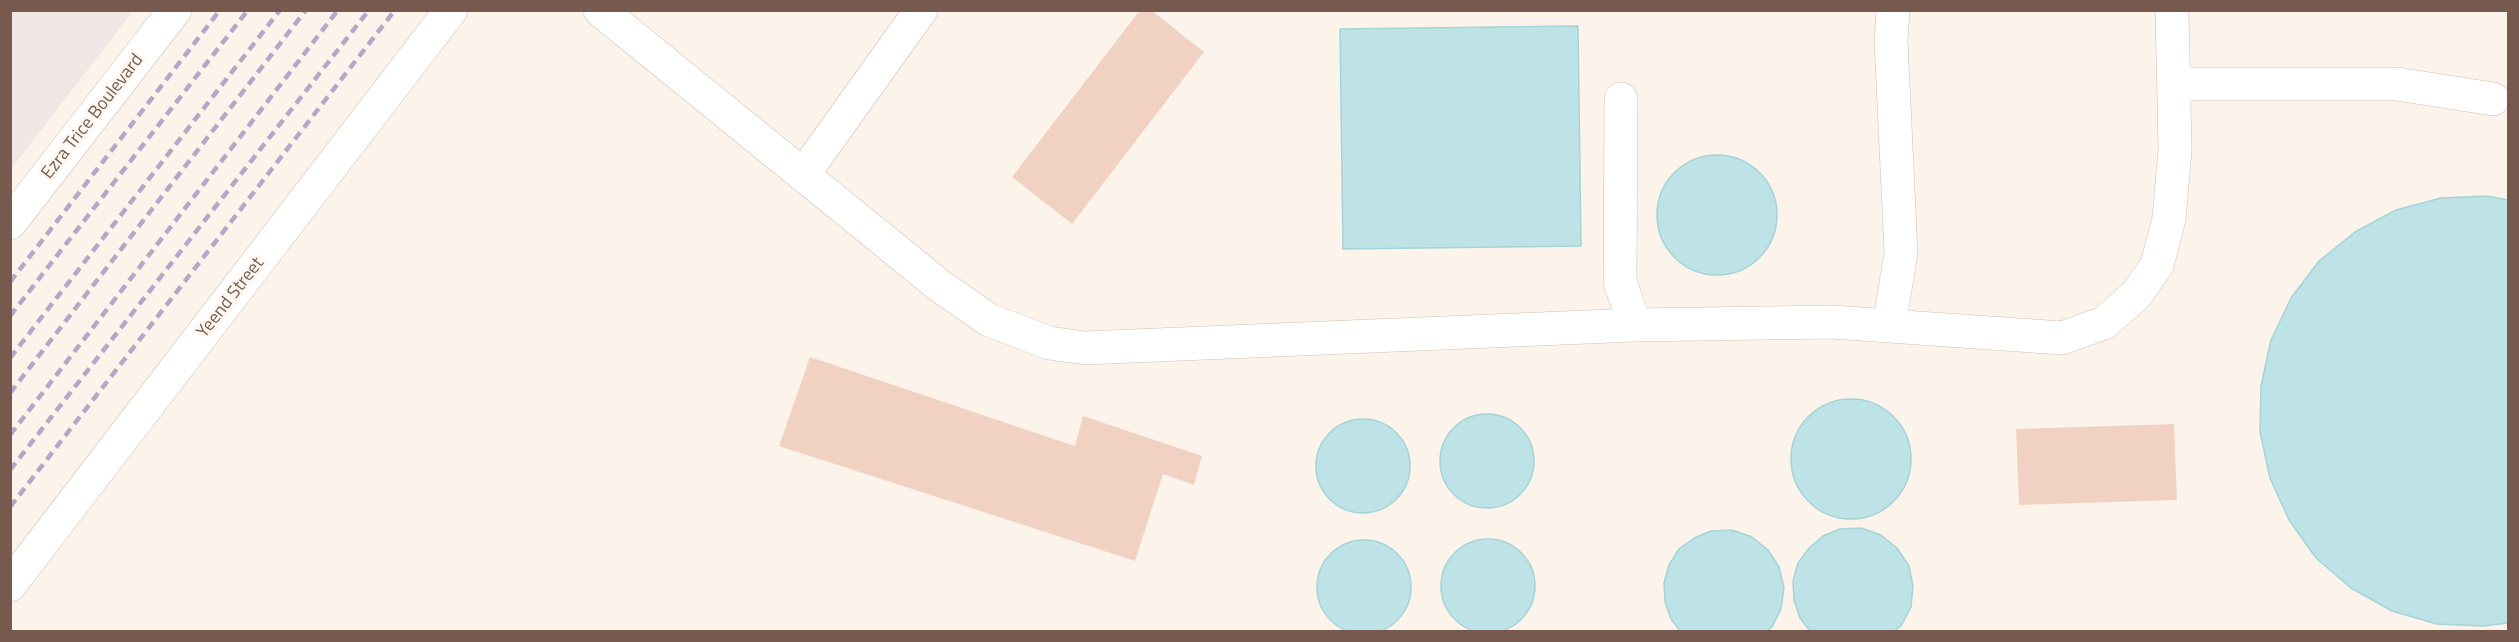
<!DOCTYPE html>
<html>
<head>
<meta charset="utf-8">
<style>
	body { margin:0 }
	#map { position:relative; width:2519px; height:642px; overflow:hidden; background:#fcf4ea; font-family:"Titillium Web",sans-serif }
	canvas { display:block }
	.frame { position:absolute; inset:0; border:12px solid #775a4d; pointer-events:none }
</style>
</head>
<body>
<div id="map">
<canvas width="2519" height="642"></canvas>
<div class="frame"></div>
</div>
<script>
const context = document.querySelector('canvas').getContext('2d');
context.lineJoin = 'round';
function paint(path, color) {
  context.fillStyle = color;
  context.fill(path, 'evenodd');
}
function toPath(rows) {
  const path = new Path2D();
  for (const r of rows) {
    if (r.length === 3) {
      path.moveTo(r[0] + r[2], r[1]);
      path.arc(r[0], r[1], r[2], 0, 2 * Math.PI);
      continue;
    }
    path.moveTo(r[0], r[1]);
    for (let i = 2; i < r.length; i += 2) path.lineTo(r[i], r[i + 1]);
  }
  return path;
}
function strokePath(path, color, width, dash) {
  context.strokeStyle = color;
  context.lineWidth = width;
  context.lineCap = dash ? 'butt' : 'round';
  context.setLineDash(dash || []);
  context.stroke(path);
}
function write(font, color, halo, rows, align = 'center') {
  context.font = font + ' "Titillium Web",sans-serif';
  context.lineWidth = 6;
  context.setLineDash([]);
  context.textBaseline = 'middle';
  context.strokeStyle = halo;
  context.fillStyle = color;
  for (const [text, x, y, turn = 0] of rows) {
    context.save();
    context.translate(x, y);
    context.rotate((+turn || 0) * Math.PI / 180);
    context.textAlign = isNaN(turn) ? turn : align;
    if (halo) context.strokeText(text, 0, 0);
    context.fillText(text, 0, 0);
    context.restore();
  }
}
const industrial = toPath([
	[11,10,133,11,11,169,10,11]
]);
const water = toPath([
	[1578,26,1581,246,1343,249,1340,29,1578,26],
	[1717,215,60],
	[2487,196,2508,200,2508,623,2483,626,2437,624,2392,611,2351,588,2316,558,2289,520,2270,478,2260,432,2261,386,2271,340,2291,298,2319,261,2355,232,2396,210,2441,198,2487,196],
	[1851,459,60],
	[1487,461,47],
	[1363,466,47],
	[1861,528,1881,535,1897,548,1909,566,1913,586,1911,607,1901,626,1894,631,1810,631,1800,618,1794,600,1793,581,1798,563,1809,548,1823,536,1840,529,1861,528],
	[1732,530,1752,537,1768,550,1779,567,1784,588,1781,609,1772,627,1767,631,1680,631,1671,619,1665,602,1664,583,1669,565,1679,549,1694,538,1711,531,1732,530],
	[1488,586,47],
	[1364,587,47]
]);
const building = toPath([
	[1140,10,1151,10,1204,52,1072,224,1012,177],
	[810,357,1075,446,1083,416,1202,456,1194,485,1163,474,1135,561,779,446],
	[2174,424,2177,500,2019,505,2016,429]
]);
const minor = toPath([
	[600,10,940,286,989,320,1049,343,1085,348,1635,325,1832,322,2062,338,2104,323,2136,295,2157,265,2169,219,2175,150,2172,10],
	[2174,84,2397,84,2493,99],
	[1621,99,1620,282,1635,325],
	[803,175,921,10],
	[10,223,175,10],
	[1889,326,1901,253,1891,41,1893,10],
	[10,585,451,10]
]);
const rail = toPath([
	[10,282,220,10],
	[10,316,248,10],
	[10,358,280,10],
	[10,393,306,10],
	[10,435,338,10],
	[10,470,369,10],
	[10,507,395,10]
]);
const streetNames = [
	["Ezra Trice Boulevard",93,117,-52],
	["Yeend Street",231,298,-52]
];
paint(industrial, '#eee7e3');
paint(water, '#bee3e6');
strokePath(water, '#a5d3d7', 1.5);
paint(building, '#f1d2c2');
strokePath(minor, '#d1beb2', 34);
strokePath(minor, '#fff', 33);
strokePath(rail, '#b6a7c7', 4.5, [9, 6]);
write('18px', '#775a4d', '#fef8f1', streetNames);
</script>
</body>
</html>
